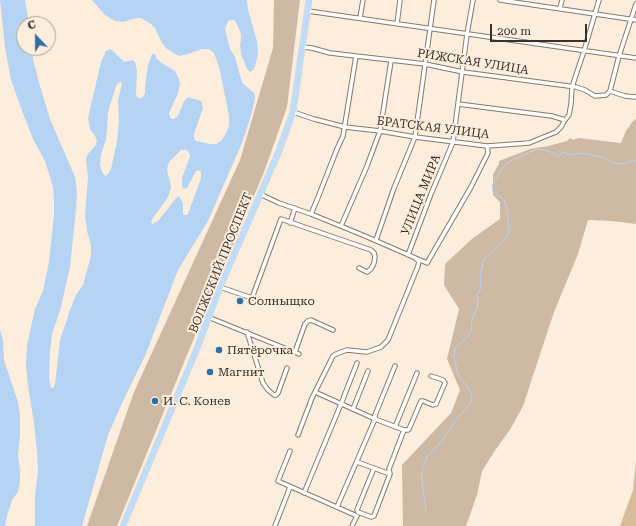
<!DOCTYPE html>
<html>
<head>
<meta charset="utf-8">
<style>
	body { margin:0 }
	#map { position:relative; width:636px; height:526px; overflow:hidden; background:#fdeddc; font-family:"Roboto Serif",serif }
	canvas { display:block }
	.north { position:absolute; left:16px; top:16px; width:40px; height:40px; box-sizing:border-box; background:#fdeddc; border:1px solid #aea296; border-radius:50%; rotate:338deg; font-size:11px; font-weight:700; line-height:16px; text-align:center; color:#38322c }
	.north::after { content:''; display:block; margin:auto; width:14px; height:18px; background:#306ea5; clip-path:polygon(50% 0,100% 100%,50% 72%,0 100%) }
	.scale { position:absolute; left:490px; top:24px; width:97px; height:18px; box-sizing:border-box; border:2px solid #38322c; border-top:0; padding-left:5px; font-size:12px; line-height:14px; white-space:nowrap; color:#38322c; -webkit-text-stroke:3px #fdeddc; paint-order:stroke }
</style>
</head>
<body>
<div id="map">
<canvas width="636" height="526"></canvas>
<div class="north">С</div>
<div class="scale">200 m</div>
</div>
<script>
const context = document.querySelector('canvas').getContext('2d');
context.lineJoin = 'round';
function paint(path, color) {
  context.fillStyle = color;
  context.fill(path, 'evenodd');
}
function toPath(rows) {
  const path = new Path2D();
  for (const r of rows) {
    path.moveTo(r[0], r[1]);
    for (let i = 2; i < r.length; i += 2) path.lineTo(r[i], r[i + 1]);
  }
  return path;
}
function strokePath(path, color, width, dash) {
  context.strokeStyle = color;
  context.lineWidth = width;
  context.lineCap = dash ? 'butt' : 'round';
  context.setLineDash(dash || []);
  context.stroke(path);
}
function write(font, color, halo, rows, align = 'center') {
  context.font = font + ' "Roboto Serif",serif';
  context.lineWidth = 4;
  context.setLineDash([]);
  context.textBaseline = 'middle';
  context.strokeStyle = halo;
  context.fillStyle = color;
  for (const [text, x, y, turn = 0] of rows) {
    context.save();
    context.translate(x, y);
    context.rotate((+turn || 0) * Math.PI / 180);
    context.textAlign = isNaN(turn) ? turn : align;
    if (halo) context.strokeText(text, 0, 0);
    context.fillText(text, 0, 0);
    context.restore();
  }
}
const green = toPath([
	[274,0,300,0,287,107,264,172,187,355,117,526,87,526,134,392,240,160,273,48],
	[636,119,636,224,612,221,588,220,578,254,554,312,523,406,511,428,494,452,482,471,477,495,466,526,403,526,402,465,451,413,460,390,447,359,459,309,444,285,445,264,473,238,500,219,500,202,493,195,493,174,499,164,499,161,530,149,548,146,567,141,570,138,573,140,578,138,621,143,626,131,633,121]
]);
const forest = toPath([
	[636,461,636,526,620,526,633,490]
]);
const water = toPath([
	[0,0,25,0,29,24,24,24,24,48,32,48,33,59,40,86,50,119,75,177,77,193,76,209,70,267,60,311,52,334,50,351,49,379,51,388,54,387,55,384,60,340,70,310,76,295,83,285,91,256,91,245,87,231,85,215,88,177,86,159,87,155,95,146,97,141,95,136,90,129,88,118,101,62,106,51,110,49,112,50,124,62,133,60,135,62,137,71,136,94,137,97,139,98,142,98,145,94,145,86,148,65,152,54,155,54,157,59,162,63,175,71,179,79,180,85,178,93,169,113,170,117,172,119,174,119,178,116,184,101,188,97,201,101,202,104,203,108,194,134,194,138,196,141,210,144,216,144,222,140,224,137,229,126,229,116,220,71,216,58,213,52,208,49,202,49,188,54,179,56,172,52,166,48,162,43,155,28,151,24,141,18,136,18,123,22,116,21,111,19,104,14,92,0,247,0,248,10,257,41,258,54,255,66,253,70,250,72,247,69,241,54,240,45,241,39,241,34,237,24,234,20,230,20,228,21,225,29,230,49,235,57,241,79,243,84,253,92,255,95,255,99,250,119,242,143,208,221,178,270,145,356,123,401,108,435,82,526,35,526,35,495,38,472,37,452,34,423,28,386,26,365,27,345,35,309,43,291,49,262,54,214,54,200,53,187,45,161,33,139,24,116,11,80,5,47],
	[121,82,122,84,118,100,119,120,117,141,111,169,108,174,105,176,102,172,100,165,101,154,106,140,107,130,108,112,116,86,118,83],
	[181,150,186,150,189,152,190,156,182,178,182,185,183,189,187,188,196,171,199,170,201,172,201,178,188,214,186,215,183,214,183,203,179,196,177,197,158,221,152,224,151,221,168,197,171,188,170,181,168,175,167,169,169,162],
	[0,330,3,340,4,360,18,402,20,414,20,435,18,455,20,470,20,482,18,492,12,500,7,516,5,526,0,526]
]);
const stream = toPath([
	[426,511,421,474,427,457,443,439,459,416,471,403,472,396,468,388,458,374,454,358,455,349,459,344,467,338,471,330,472,320,477,308,478,302,477,295,481,288,480,276,484,259,503,242,509,232,507,208,504,199,493,192,492,185,497,178,502,168,509,162,536,149,543,150,554,153,558,157,563,152,572,155,581,153,598,156,607,159,611,162,621,164,628,163,632,160,636,161]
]);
const minor = toPath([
	[500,0,636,20],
	[560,8,562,0],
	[308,11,636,58],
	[360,18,363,0],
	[397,24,400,0],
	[303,47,312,48,330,53,425,64,463,72,576,87,585,90,595,96,606,95,610,91,625,96,636,97],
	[610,91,619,56,636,4],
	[458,104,552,116,565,120],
	[293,112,314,119,345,127,380,131,415,137,487,146,529,143,556,132,561,127,565,120,569,115,571,104,572,87,584,51,599,0],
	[260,194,279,203,311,214,365,236,427,263,471,187,488,153,487,146],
	[311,214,317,200,337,149,343,136,356,56],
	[290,223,295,208],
	[341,226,367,166,380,131,391,61],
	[376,240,394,188,415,137,434,0],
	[408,255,431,194,453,142,467,34,473,0],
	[220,287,252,298,281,219,371,250,374,253,375,257,374,263,371,269,367,272,359,268],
	[208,317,299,354],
	[247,332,263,383,268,390,274,395,276,395,278,393,287,368],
	[295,352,305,324,308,321,311,320,333,330],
	[315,392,375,419,404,430],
	[353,409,368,371],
	[395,427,417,373],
	[404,430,408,430,409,429,421,401,423,401,433,405,436,404,445,383,443,380,431,376],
	[298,435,312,398,333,356,336,354,347,350,367,352,381,347,388,340,418,266,419,261,416,259],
	[290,451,278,481,357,516,352,526],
	[357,462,390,474],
	[374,468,357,510,358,512,371,517,374,516,390,474,389,469,404,430],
	[304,493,341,404,357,363],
	[337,507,375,419,375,415,395,366],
	[275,526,290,487]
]);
const primary = toPath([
	[123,526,196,351,220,287,279,151,293,112,309,0]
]);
const markers = [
	[240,301,4,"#306ea5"],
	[219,350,4,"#306ea5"],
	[210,372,4,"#306ea5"],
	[155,401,4,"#306ea5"]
];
const streetNames = [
	["РИЖСКАЯ УЛИЦА",473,62,9],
	["БРАТСКАЯ УЛИЦА",433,128,7],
	["УЛИЦА МИРА",421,195,-68],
	["ВОЛЖСКИЙ ПРОСПЕКТ",221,263,-68]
];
const poiNames = [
	["Солныщко",248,301],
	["Пятёрочка",227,350],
	["Магнит",218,372],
	["И. С. Конев",163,401]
];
paint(green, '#cdb9a4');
paint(forest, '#d8bb9b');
paint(water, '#b5d4f3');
strokePath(stream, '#b5d4f3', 1);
strokePath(minor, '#877969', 5.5);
strokePath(primary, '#dbdad9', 7);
strokePath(minor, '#fff', 3.5);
strokePath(primary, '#bcddfc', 5);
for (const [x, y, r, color] of markers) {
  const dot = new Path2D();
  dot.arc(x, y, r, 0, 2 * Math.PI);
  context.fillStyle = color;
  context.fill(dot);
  strokePath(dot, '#fdeddc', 1.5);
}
write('12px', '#38322c', '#fdeddc', streetNames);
write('12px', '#38322c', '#fdeddc', poiNames, 'left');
</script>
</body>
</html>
